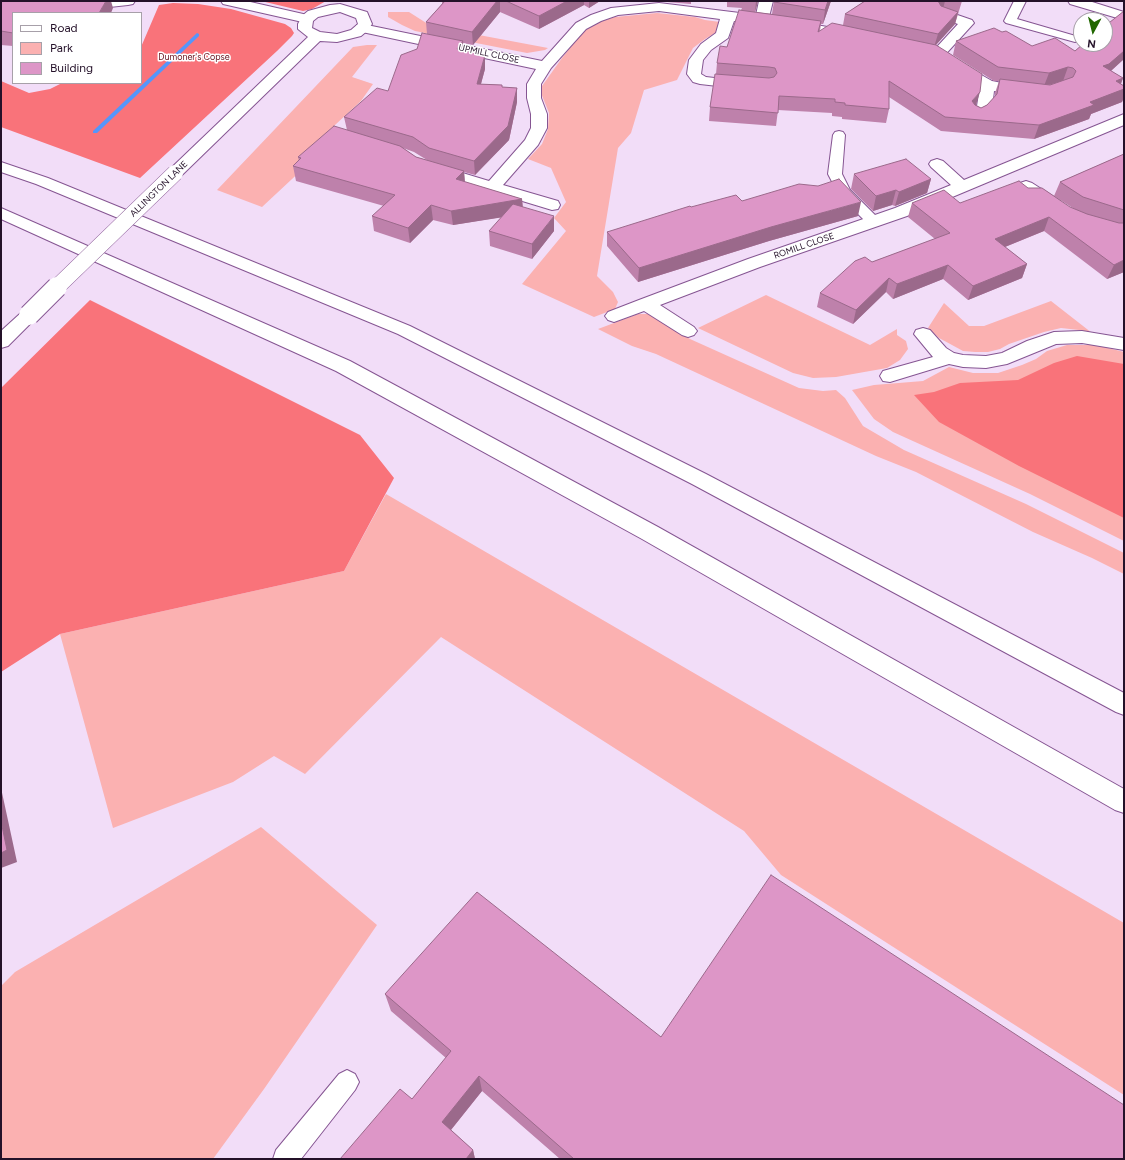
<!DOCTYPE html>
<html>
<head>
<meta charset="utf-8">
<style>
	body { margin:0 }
	#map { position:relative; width:1125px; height:1160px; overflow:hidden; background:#f2ddf8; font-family:Figtree,sans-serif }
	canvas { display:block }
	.frame { position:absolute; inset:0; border:2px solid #241129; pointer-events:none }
	.legend { position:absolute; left:12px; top:12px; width:130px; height:72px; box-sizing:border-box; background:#fff; border:1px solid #a7a0a9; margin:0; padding:5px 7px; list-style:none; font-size:12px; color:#241129 }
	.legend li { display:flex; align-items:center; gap:8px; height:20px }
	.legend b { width:20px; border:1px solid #a7a0a9 }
	.north { position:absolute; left:1073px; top:12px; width:40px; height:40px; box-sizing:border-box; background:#fff; border:1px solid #a7a0a9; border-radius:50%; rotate:187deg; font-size:11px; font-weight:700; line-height:16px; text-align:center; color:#241129 }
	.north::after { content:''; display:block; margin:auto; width:14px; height:18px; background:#216700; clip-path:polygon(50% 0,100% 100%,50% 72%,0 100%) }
</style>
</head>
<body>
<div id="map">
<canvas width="1125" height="1160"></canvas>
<div class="frame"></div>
<ul class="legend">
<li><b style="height:5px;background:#fff"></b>Road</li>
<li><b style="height:11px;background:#fbb1b1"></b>Park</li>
<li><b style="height:11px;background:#dd96c7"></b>Building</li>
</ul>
<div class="north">N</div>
</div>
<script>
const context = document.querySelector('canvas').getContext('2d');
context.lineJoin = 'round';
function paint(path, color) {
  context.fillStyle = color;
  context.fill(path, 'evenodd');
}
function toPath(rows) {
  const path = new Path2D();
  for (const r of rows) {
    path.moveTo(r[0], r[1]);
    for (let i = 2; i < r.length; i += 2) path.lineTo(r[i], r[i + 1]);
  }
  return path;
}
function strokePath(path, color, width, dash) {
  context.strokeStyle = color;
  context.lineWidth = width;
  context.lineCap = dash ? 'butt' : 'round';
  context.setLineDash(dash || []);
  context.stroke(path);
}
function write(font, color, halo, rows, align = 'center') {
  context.font = font + ' Figtree,sans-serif';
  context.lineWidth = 3;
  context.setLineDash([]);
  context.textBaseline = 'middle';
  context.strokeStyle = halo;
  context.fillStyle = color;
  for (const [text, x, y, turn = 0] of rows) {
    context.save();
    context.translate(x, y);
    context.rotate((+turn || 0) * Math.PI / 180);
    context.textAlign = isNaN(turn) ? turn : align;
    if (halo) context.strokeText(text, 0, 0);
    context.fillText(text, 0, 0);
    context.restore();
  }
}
const green = toPath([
	[388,12,409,12,431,26,548,48,545,50,527,53,415,31,402,25,388,17],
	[657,13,695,17,705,20,720,22,720,30,705,39,693,48,677,80,644,90,631,133,618,148,597,276,613,292,618,302,615,309,594,317,522,284,566,231,554,218,566,202,551,168,528,159,542,144,548,129,549,113,541,93,542,86,562,58,585,29,599,22,615,17],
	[367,45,377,45,352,77,373,84,361,101,309,149,321,152,262,207,217,190,353,47],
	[766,295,870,345,897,329,897,335,906,341,908,349,900,360,887,368,836,377,813,378,793,373,698,328],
	[1051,301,1092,333,1079,330,1061,328,1044,332,1009,344,1000,349,988,352,975,352,963,351,952,345,939,338,928,328,944,303,969,326,984,326],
	[638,314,648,314,690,339,799,388,823,391,836,390,845,398,863,426,904,450,1026,504,1124,553,1124,574,1092,558,1033,532,916,472,876,456,656,354,632,346,598,329],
	[1067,345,1096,345,1124,352,1124,541,1030,494,893,432,874,419,852,390,874,385,923,381,949,367,973,373,998,373,1022,365,1036,359,1047,351],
	[386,494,1124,923,1124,1095,781,875,744,831,441,637,305,774,274,756,233,782,113,828,60,634,344,571],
	[261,827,377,925,264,1089,213,1159,1,1159,1,986,15,972]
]);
const forest = toPath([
	[261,1,326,1,312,9,303,11],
	[173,3,198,4,231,9,285,24,291,28,294,33,292,36,277,51,140,178,1,127,1,81,29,93,50,89,62,83,141,83,141,47,159,5],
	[90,300,360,435,394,478,344,571,60,634,1,672,1,388],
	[1077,356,1124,364,1124,518,1019,466,939,422,914,395,934,392,960,383,1018,380,1054,363]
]);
const stream = toPath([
	[197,33,199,34,199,36,97,133,93,133,93,131,197,33]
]);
const lane = toPath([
	[1014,1,1026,1,1017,19,1079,37,1081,39,1079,41,1075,42,1006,23,1004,21,1014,1],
	[839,131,843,132,845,135,842,174,850,190,879,219,881,222,879,225,874,226,869,225,839,195,828,174,833,135,835,132,839,131],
	[347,1070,355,1074,359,1082,355,1090,301,1159,273,1159,276,1150,339,1074,347,1070]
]);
const street = toPath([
	[90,1,135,1,133,4,128,5,82,10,77,9,75,6,77,3,90,1],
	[221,1,246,1,312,16,314,19,312,22,307,23,223,4,221,1],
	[759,1,773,1,769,17,851,31,856,32,858,35,856,38,851,39,734,21,728,38,711,50,703,60,701,74,706,77,749,82,751,85,749,88,744,89,700,84,693,82,687,74,689,60,701,44,716,33,720,19,659,11,618,15,601,21,586,29,551,68,541,84,541,98,547,114,547,128,538,145,503,185,558,201,560,205,558,209,552,210,430,173,428,170,430,167,436,165,489,181,525,140,531,128,531,114,527,98,527,84,536,69,362,32,357,31,355,28,357,25,362,24,542,61,576,23,591,15,611,8,659,3,756,15,759,1],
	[943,10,972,20,974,23,943,57,938,58,911,53,909,50,911,47,916,46,935,49,958,24,938,17,936,14,938,11,943,10],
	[955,62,960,63,992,81,1032,89,1034,92,1032,95,1027,96,994,91,992,107,989,110,982,118,977,120,972,118,969,115,977,106,980,87,950,69,948,66,950,63,955,62],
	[1124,114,1124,125,907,216,760,267,660,305,694,327,697,331,694,335,688,337,682,335,644,311,614,322,608,320,605,316,608,312,639,300,748,259,895,208,951,185,931,167,929,164,931,161,937,159,943,161,964,180,1124,114],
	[1026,181,1032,183,1060,201,1062,205,1060,209,1054,210,1048,209,1020,189,1018,186,1020,183,1026,181],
	[923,328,930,330,946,348,954,353,963,355,986,356,1002,353,1027,341,1054,332,1082,331,1124,338,1124,350,1082,343,1056,344,1007,364,986,368,963,367,949,364,890,382,883,381,880,376,883,371,933,357,914,334,916,330,923,328]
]);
const secondary = toPath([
	[340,4,367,12,372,24,367,31,361,36,337,42,320,41,181,176,175,178,169,176,167,173,169,170,308,37,298,29,298,24,302,16,308,11,330,5,340,4],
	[340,12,356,18,358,24,351,30,337,34,320,32,312,28,313,21,318,17,340,12],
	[29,309,35,311,38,315,35,319,8,346,1,348,1,331,23,311,29,309]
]);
const primary = toPath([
	[1068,1,1089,1,1124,12,1124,20,1070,4,1068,1]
]);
const highway = toPath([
	[1,162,48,178,410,326,706,474,1124,693,1124,715,1116,712,692,484,398,334,36,184,1,172,1,162],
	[1,208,350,361,658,527,1124,789,1124,813,1115,810,642,539,336,371,1,219,1,208]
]);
const secondaryBridgeFar1 = toPath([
	[56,288,175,173]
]);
const secondaryBridge = toPath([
	[29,315,57,287]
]);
const wall = toPath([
	[1,1,113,8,13,13,13,46,1,45],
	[442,1,600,1,589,8,584,5,539,29,500,12,473,45,463,43,464,51,485,55,485,69,481,84,502,85,502,87,517,88,517,102,509,140,475,175,464,172,465,182,522,199,523,207,554,231,532,259,490,246,489,231,502,217,453,225,433,220,410,243,374,231,372,216,384,206,296,181,293,166,299,161,298,157,347,130,344,117,388,91,427,34,426,22,442,4],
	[403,148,414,152,427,160,416,157],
	[655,1,691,1,691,4],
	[727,1,758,1,755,12,772,14,774,1,831,1,823,24,821,24,820,31,843,25,845,14,865,1,962,1,955,24,936,45,976,105,981,108,987,105,995,97,995,93,999,81,994,81,953,55,956,41,1002,32,1032,46,1075,51,1124,11,1124,59,1111,71,1123,78,1121,84,1124,86,1124,97,1122,102,1091,114,1089,119,1034,139,941,131,889,97,889,109,886,123,842,119,842,117,832,116,832,113,778,110,776,126,709,121,710,107,716,74,717,63,727,47,741,10,742,8,727,7],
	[1124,154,1124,272,1107,279,1044,231,1005,247,1027,264,1022,278,968,300,943,279,893,299,886,292,853,324,817,307,820,293,872,262,935,239,908,217,912,203,960,203,1028,188,1076,210,1054,196,1060,182],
	[854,174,931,179,927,193,895,206,892,205,873,211,851,189],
	[742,201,858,216,769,241,638,282,607,246,607,232],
	[385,994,661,1037,1124,1159,560,1159,482,1091,451,1130,473,1150,475,1159,340,1159,412,1099,446,1058,391,1011]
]);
const shadedWall = toPath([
	[106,1,111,1,113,8,111,13,99,13],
	[497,1,500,1,500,12,473,45,472,32],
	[567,1,584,1,584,5,539,29,539,16],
	[589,1,600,1,589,8],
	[756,1,758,1,755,13],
	[828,1,831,1,823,24,825,10],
	[938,1,945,1,943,9,938,10],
	[958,12,955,24,934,47,938,34],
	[463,41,464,55,457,49],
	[1124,51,1124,59,1104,77,1103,66],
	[485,55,485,69,477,98,477,84],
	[1068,67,1063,81,1044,86,1049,73],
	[1123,78,1118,91,1124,89,1124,97,1122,102,1091,114,1089,119,1034,139,1039,125,1090,102,1116,81],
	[517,88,517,102,509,140,475,175,474,161],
	[980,92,976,105,968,115,972,101],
	[464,171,465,186,456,179],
	[931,179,927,193,895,206,899,192],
	[896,190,892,205,873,211,876,196],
	[522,199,523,214,453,225,451,211],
	[861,202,858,216,769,241,638,282,639,268,771,227],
	[431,205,433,220,410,243,408,228],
	[554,216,554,231,532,259,532,244],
	[1049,217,1044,231,990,253,995,239],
	[1124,260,1124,272,1107,279,1114,265],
	[1027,264,1022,278,968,300,973,286],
	[948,265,943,279,893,299,897,284],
	[889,278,886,292,853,324,856,310],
	[1,788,17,862,1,868],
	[479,1076,482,1091,446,1136,442,1122],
	[473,1150,475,1159,466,1159]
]);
const building = toPath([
	[1,1,106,1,99,13,13,13,13,33,1,31,1,1],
	[445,1,497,1,472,32,426,22,445,1],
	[506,1,567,1,539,16,506,1],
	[774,1,828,1,825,10,774,2,774,1],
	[865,1,938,1,941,6,958,12,938,34,845,14,865,1],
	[739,10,821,21,818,32,832,23,936,45,982,74,980,92,972,101,975,105,981,108,987,105,997,94,1000,79,1050,85,1073,77,1076,71,1073,68,1068,67,1049,73,998,67,956,41,994,28,1002,32,1006,31,1032,46,1055,38,1075,51,1083,44,1105,44,1105,26,1124,11,1124,51,1109,64,1103,66,1123,78,1116,81,1124,86,1124,89,1090,102,1094,105,1039,125,945,117,889,81,889,109,845,105,845,103,835,102,835,99,779,96,778,113,710,107,715,74,769,78,774,77,777,73,775,68,769,67,717,63,720,46,727,47,739,10],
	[422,33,463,41,457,49,485,55,477,84,502,85,502,87,517,88,508,126,474,161,429,148,413,137,344,117,377,88,388,91,401,55,417,49,422,33],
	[334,126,400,146,416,157,464,171,456,179,522,199,451,211,431,205,408,228,372,216,395,195,293,166,301,158,298,157,334,126],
	[1124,154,1124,210,1083,197,1060,182,1124,154],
	[906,159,931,179,899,192,896,190,876,196,854,174,906,159],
	[839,179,861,202,771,227,639,268,607,232,690,206,691,207,736,195,742,201,799,184,818,186,839,179],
	[1019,181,1028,188,1042,188,1070,207,1087,214,1119,223,1124,223,1124,260,1114,265,1049,217,995,239,1027,264,973,286,948,265,897,284,889,278,856,310,820,293,855,261,865,257,872,262,950,233,912,203,944,190,960,203,1019,181],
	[513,204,554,216,532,244,489,231,513,204],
	[1,821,7,850,1,853,1,821],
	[771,875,1124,1105,1124,1159,574,1159,479,1076,442,1122,473,1150,466,1159,340,1159,400,1089,412,1099,451,1051,385,994,477,892,661,1037,771,875]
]);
const farStreetnames = [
	["UPMILL CLOSE",489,54,12],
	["ALLINGTON LANE",159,189,-44],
	["ROMILL CLOSE",804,246,-19]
];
const farParknames = [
	["Dumoner's Copse",194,57]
];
paint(green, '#fbb1b1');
paint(forest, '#f9737a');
paint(stream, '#5596fb');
strokePath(lane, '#855592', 2);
strokePath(street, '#855592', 2);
strokePath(secondary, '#855592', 2);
strokePath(primary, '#855592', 2);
strokePath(highway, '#855592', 2);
paint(lane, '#fff');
paint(street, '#fff');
paint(secondary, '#fff');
paint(primary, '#fff');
paint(highway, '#fff');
strokePath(secondaryBridgeFar1, '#855592', 17, []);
strokePath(secondaryBridge, '#855592', 22, []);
strokePath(secondaryBridgeFar1, '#fff', 16);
strokePath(secondaryBridge, '#fff', 20);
paint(wall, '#be81ab');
paint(shadedWall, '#9b698b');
paint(building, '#dd96c7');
strokePath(building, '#9b698b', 1);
write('9px', '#241129', '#fff', farStreetnames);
write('9px', '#640f1c', '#fff', farParknames);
</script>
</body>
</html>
